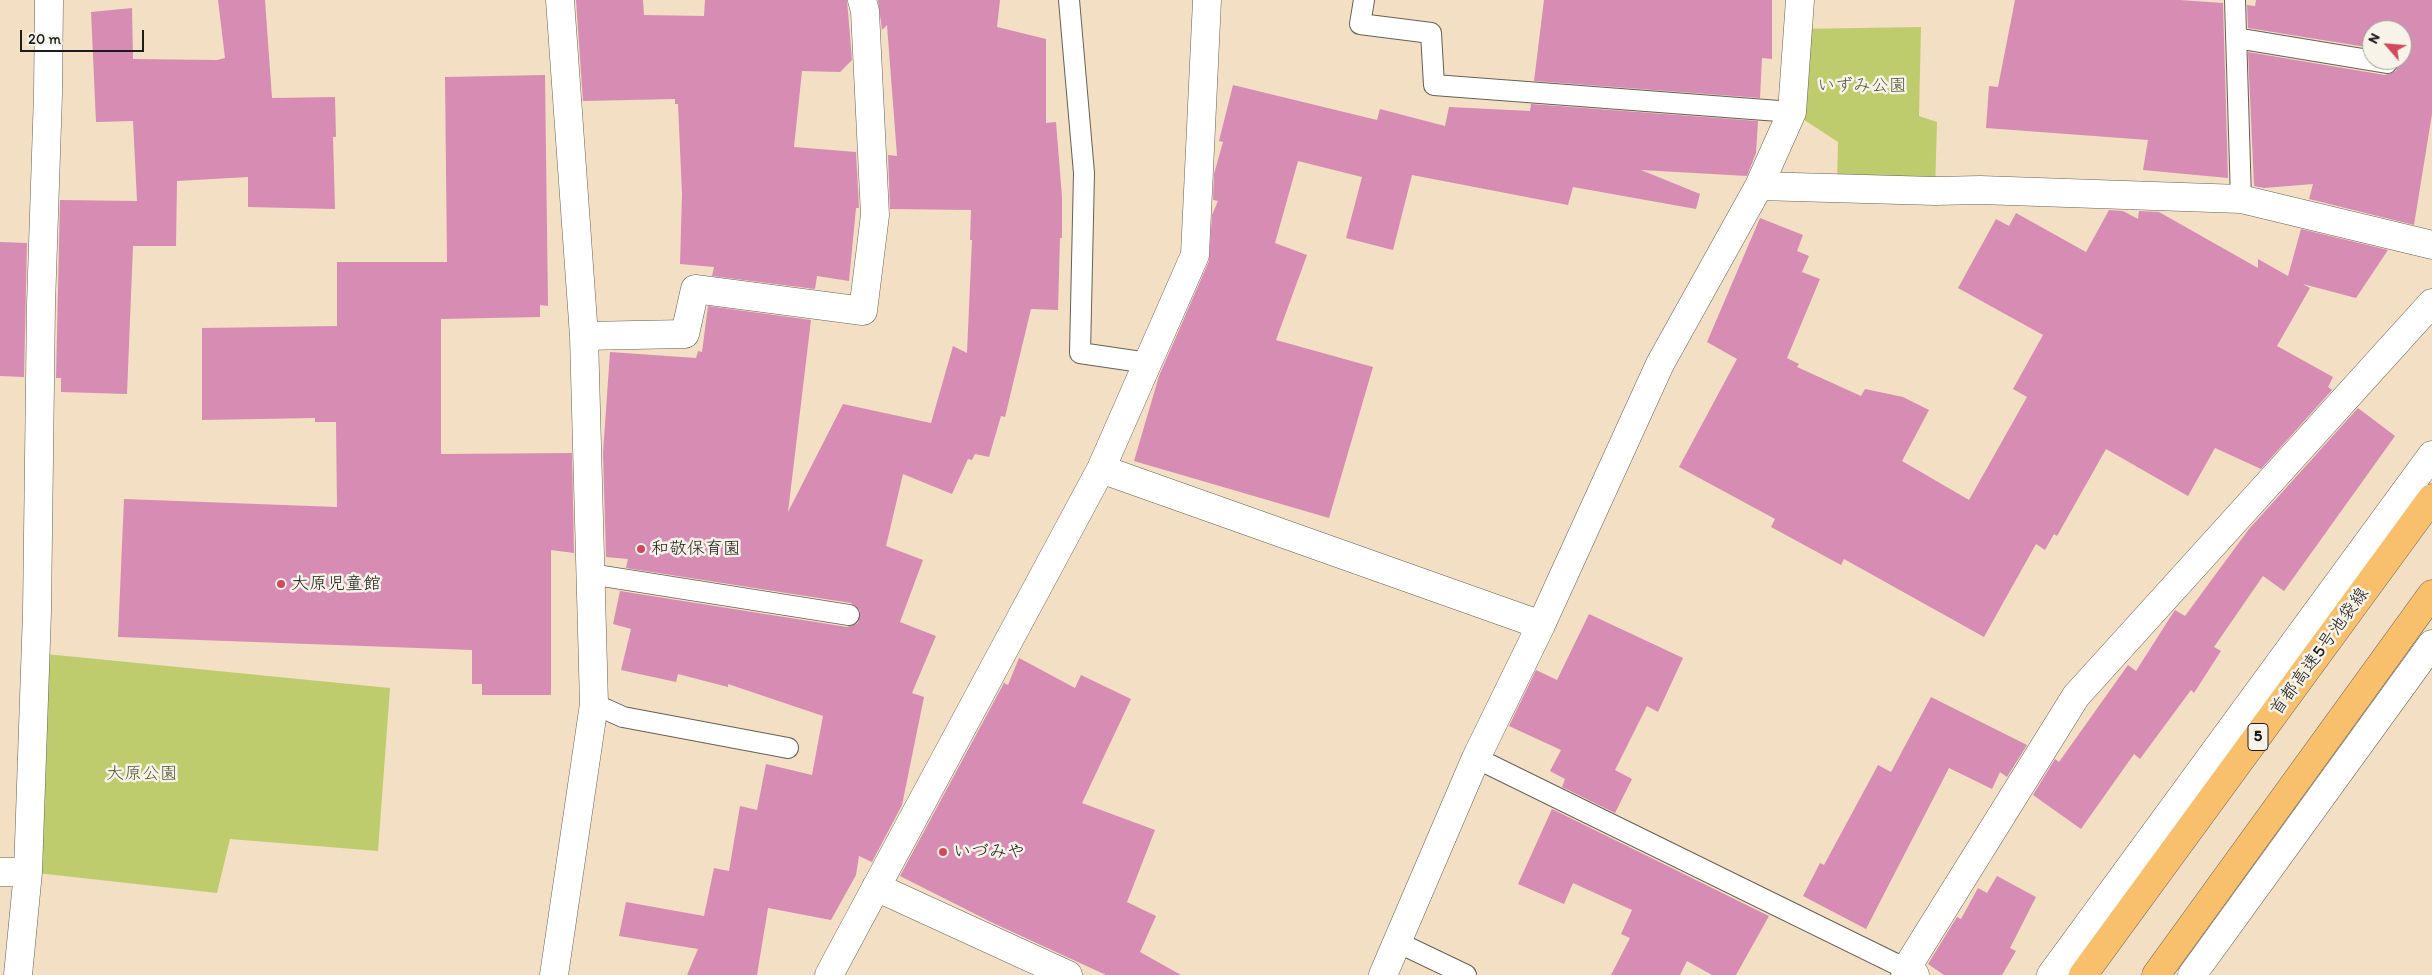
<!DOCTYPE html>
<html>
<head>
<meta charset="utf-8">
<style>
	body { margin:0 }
	#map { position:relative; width:2432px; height:975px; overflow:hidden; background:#f3dfc3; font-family:Itim,sans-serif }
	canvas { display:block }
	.north { position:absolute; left:2362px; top:20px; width:50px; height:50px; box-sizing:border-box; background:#f7f3e8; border:1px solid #9f9d96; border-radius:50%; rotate:297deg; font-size:14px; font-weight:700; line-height:20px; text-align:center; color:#1c1c1c }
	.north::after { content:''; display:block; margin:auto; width:18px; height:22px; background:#d1495b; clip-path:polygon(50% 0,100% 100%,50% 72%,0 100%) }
	.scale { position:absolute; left:20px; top:30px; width:124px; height:22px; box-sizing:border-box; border:2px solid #1c1c1c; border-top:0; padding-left:6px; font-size:15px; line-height:18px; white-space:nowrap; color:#1c1c1c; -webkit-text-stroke:4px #f7f3e8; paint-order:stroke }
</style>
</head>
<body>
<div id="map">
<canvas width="2432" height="975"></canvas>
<div class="north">N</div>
<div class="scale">20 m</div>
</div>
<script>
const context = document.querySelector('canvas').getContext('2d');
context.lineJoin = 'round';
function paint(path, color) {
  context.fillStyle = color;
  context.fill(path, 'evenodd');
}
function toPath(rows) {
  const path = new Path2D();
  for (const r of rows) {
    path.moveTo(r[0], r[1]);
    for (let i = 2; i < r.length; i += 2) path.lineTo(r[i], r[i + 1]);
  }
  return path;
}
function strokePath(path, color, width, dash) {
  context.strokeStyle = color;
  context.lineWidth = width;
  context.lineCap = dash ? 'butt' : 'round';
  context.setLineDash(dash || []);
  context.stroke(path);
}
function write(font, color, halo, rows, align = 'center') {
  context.font = font + ' Itim,"Klee One",sans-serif';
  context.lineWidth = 5;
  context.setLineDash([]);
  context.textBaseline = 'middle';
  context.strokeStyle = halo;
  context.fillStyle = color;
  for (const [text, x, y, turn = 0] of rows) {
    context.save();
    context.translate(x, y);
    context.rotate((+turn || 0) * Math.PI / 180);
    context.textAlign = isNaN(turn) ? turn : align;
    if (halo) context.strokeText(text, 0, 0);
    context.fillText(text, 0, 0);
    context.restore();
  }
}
const green = toPath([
	[1921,27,1919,116,1937,122,1935,191,1837,187,1838,142,1792,112,1798,29],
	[36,653,390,688,378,851,230,839,217,893,28,872]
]);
const building = toPath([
	[218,0,265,0,272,98,335,97,336,137,333,137,335,209,248,207,248,177,177,181,176,246,133,246,127,394,61,392,61,378,56,378,60,200,137,201,133,121,96,122,91,12,132,8,133,59,217,60,225,58],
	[576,0,643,0,644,15,704,16,705,0,847,0,852,60,840,72,802,71,794,147,856,152,859,208,856,208,849,281,817,276,815,289,712,276,714,267,680,264,682,194,678,104,675,104,675,99,583,101],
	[878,0,1000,0,997,27,1046,39,1046,123,1056,122,1062,197,1062,238,1060,238,1058,310,1031,309,1005,417,1001,416,989,457,975,454,972,460,968,459,952,494,903,474,886,546,923,560,900,622,936,636,912,693,924,697,902,805,872,862,859,856,856,875,831,920,768,908,757,975,687,975,698,949,619,936,626,902,704,916,714,868,729,871,740,806,757,810,766,764,812,775,823,716,728,684,728,687,678,674,676,682,621,670,631,629,613,624,620,591,847,627,858,623,860,611,851,603,626,568,628,559,606,557,603,453,610,352,696,358,698,351,702,352,708,306,811,320,788,512,843,404,931,423,953,346,967,353,972,240,970,240,971,210,890,209,888,155,897,156,887,25,882,30],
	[1544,0,1772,0,1772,59,1762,58,1760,98,1534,81],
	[2015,0,2180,0,2223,3,2228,178,2143,170,2148,140,1986,128,1989,86,1998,87],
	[2256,0,2432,0,2432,114,2414,225,2309,199,2313,184,2264,188,2254,186,2248,52,2385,75,2396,71,2398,60,2402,60,2402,30,2372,30,2372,48,2248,28,2247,5,2255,6],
	[545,75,548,306,540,305,540,317,441,319,441,454,572,453,574,553,551,550,551,695,482,695,482,684,472,684,472,650,118,637,124,499,337,507,336,422,315,422,315,418,202,420,202,328,337,326,337,262,447,262,445,77],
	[1233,85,1377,120,1380,109,1445,126,1449,107,1530,111,1531,104,1758,121,1756,153,1747,176,1641,170,1700,194,1696,209,1573,187,1568,205,1412,175,1393,250,1346,238,1362,177,1298,161,1275,243,1307,255,1276,340,1373,367,1329,518,1134,461,1159,376,1209,261,1212,215,1218,201,1213,200,1214,174,1223,142,1219,141],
	[2109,210,2123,211,2138,219,2139,211,2159,212,2258,268,2258,259,2288,276,2301,229,2388,250,2356,298,2303,284,2310,288,2277,346,2333,377,2328,387,2332,390,2261,469,2215,448,2188,496,2106,449,2057,536,2054,534,2045,550,2036,544,1984,637,1844,559,1841,565,1771,527,1775,519,1679,467,1737,359,1707,342,1760,218,1803,235,1797,251,1809,256,1802,272,1820,279,1787,358,1799,364,1797,367,1861,396,1865,389,1903,397,1929,410,1902,461,1969,500,2027,397,2013,389,2043,335,1958,288,1996,219,2009,226,2016,213,2086,252],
	[0,242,27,243,24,377,0,376],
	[2358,408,2395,436,2284,591,2263,576,2214,647,2221,651,2194,693,2191,690,2140,759,2134,754,2081,829,2033,795,2055,759,2059,762,2128,665,2136,671,2173,613,2175,610,2185,616,2249,529],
	[1589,614,1683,658,1658,712,1647,706,1615,770,1632,779,1615,813,1562,787,1565,779,1550,771,1561,750,1509,726,1536,670,1557,680],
	[1019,658,1075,688,1081,675,1131,699,1082,803,1155,830,1127,902,1156,916,1140,952,1181,975,1106,975,993,923,900,876,1004,683,1008,685],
	[1931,697,2027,745,2007,777,2000,772,1992,789,1949,768,1866,929,1803,896,1820,863,1824,865,1878,765,1891,772],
	[1552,809,1769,916,1736,975,1712,975,1687,961,1680,975,1611,975,1630,938,1621,934,1632,910,1573,883,1564,904,1518,884],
	[1997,876,2036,897,2010,948,2016,951,2002,975,1944,975,1928,964,1957,917,1961,919,1978,888,1987,893]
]);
const service = toPath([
	[1069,0,1084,173,1080,353,1148,363],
	[1364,0,1360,24,1431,33,1434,85,1792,112],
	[2235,0,2241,199],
	[2236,38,2387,63],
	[590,574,849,615],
	[594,704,623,717,788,748],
	[1476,758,1906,969,1901,975],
	[1397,942,1466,975]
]);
const minor = toPath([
	[1759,186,1935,191,1980,190,2241,199,2432,245],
	[584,336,685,334,695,289,863,311,875,215,865,11,862,0],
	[1101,469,1541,625],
	[0,872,28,872],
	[876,887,1068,975],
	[18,975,28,872,37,612,41,305,48,94,49,0],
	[554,975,594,704,584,336,560,0],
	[829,975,1101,469,1195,255,1207,0],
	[1383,975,1476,758,1541,625,1660,364,1759,186,1792,112,1800,0],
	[1915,975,1906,969,2076,696,2432,303],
	[2051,975,2432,455]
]);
const tertiary = toPath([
	[2192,975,2432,644]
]);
const motorway = toPath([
	[2083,975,2432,498],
	[2156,975,2432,594]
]);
const markers = [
	[641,549,5,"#d1495b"],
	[281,584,5,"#d1495b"],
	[943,852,5,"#d1495b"]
];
const shields = [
	[2258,737,20]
];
const shieldNames = [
	["5",2258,737]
];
const parkNames = [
	["いずみ公園",1862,86],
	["大原公園",142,774]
];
const poiNames = [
	["和敬保育園",651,549],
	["大原児童館",291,584],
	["いづみや",953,852]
];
const streetNames = [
	["首都高速5号池袋線",2320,652,-54]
];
paint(green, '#bfcc6e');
paint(building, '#d78cb4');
strokePath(service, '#676056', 22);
strokePath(minor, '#676056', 29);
strokePath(tertiary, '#676056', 29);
strokePath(motorway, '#676056', 29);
strokePath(service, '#fff', 20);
strokePath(minor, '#fff', 28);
strokePath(tertiary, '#fff', 28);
strokePath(motorway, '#f8bf6c', 28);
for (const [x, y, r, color] of markers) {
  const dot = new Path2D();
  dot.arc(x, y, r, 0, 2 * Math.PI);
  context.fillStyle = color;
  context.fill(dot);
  strokePath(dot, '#f7f3e8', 2);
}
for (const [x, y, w] of shields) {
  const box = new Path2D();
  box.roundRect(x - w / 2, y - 13.5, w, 27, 4);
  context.fillStyle = '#f7f3e8';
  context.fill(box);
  strokePath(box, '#1c1c1c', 1);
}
write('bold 16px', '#1c1c1c', null, shieldNames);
write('18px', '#555a39', '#f7f3e8', parkNames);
write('18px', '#1c1c1c', '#f7f3e8', poiNames, 'left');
write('18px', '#1c1c1c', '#f7f3e8', streetNames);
</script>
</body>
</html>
